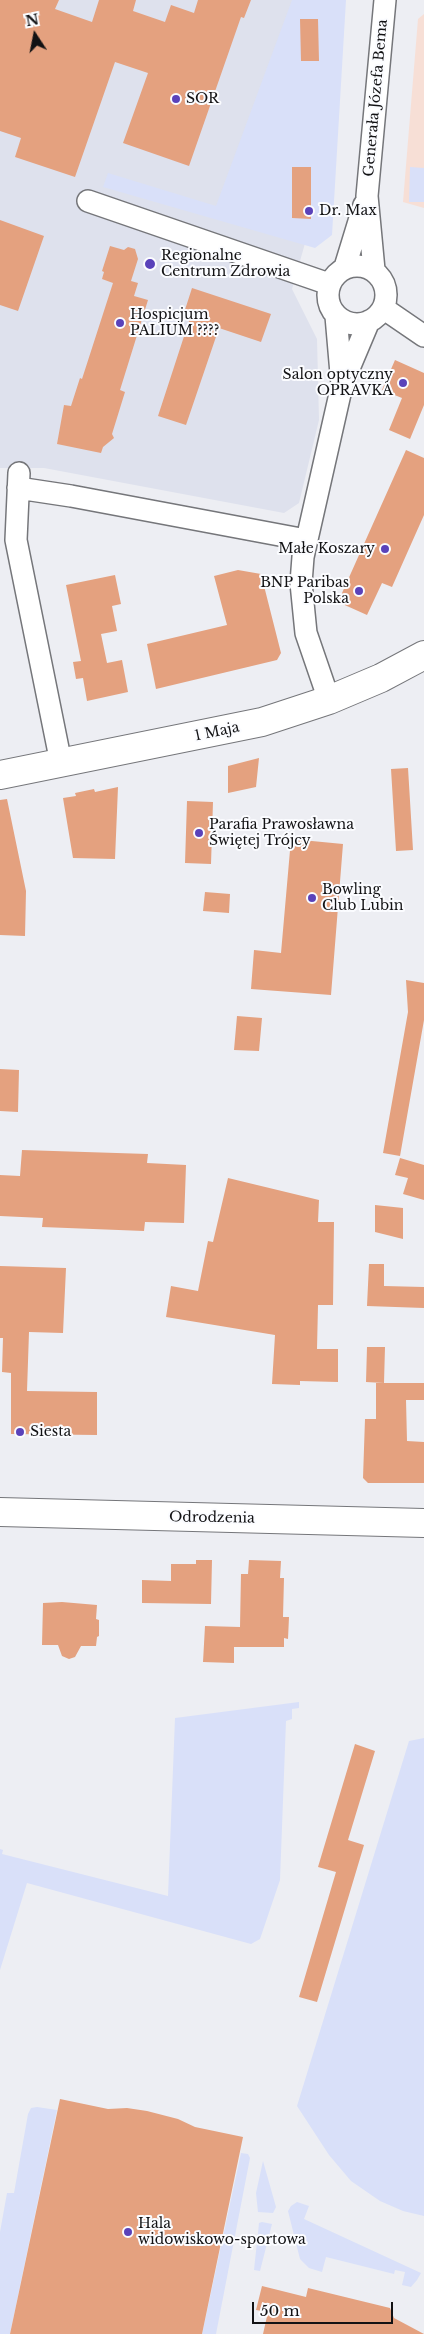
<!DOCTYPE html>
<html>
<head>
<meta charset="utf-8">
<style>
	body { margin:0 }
	#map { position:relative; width:424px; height:2334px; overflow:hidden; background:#edeef3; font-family:"Libre Baskerville",serif }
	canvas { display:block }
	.north { position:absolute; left:10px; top:10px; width:50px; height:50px; -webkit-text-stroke:4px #fbfcff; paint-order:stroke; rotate:349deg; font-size:14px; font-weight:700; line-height:20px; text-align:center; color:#121214 }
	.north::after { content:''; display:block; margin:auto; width:18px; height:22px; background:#121214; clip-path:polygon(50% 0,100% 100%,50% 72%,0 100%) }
	.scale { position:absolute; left:252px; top:2302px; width:141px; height:22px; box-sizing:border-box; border:2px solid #121214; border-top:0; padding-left:6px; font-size:15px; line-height:18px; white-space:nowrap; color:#121214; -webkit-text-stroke:4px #fbfcff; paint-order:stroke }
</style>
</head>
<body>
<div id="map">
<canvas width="424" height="2334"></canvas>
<div class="north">N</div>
<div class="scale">50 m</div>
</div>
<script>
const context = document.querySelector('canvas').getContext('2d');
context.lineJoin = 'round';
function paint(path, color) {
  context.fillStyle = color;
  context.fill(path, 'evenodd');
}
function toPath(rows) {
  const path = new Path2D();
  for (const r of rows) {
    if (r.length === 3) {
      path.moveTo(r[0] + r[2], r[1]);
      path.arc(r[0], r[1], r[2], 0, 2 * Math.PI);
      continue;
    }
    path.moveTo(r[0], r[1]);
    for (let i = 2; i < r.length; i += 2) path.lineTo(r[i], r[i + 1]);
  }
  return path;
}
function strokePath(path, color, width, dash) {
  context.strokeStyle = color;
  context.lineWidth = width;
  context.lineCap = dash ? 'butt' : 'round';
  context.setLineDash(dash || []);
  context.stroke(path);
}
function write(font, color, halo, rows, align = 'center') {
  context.font = font + ' "Libre Baskerville",serif';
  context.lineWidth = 4;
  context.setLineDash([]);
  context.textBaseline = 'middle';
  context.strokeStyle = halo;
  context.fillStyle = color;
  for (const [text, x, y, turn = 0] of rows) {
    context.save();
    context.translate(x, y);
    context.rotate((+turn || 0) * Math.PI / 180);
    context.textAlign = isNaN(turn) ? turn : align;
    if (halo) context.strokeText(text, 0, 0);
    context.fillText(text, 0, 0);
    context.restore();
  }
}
const built = toPath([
	[0,0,328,0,306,240,292,289,317,339,319,420,299,503,284,513,44,468,0,468]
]);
const education = toPath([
	[424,14,424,208,403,202,418,19]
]);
const green = toPath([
	[292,0,346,0,332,235,315,248,103,187,108,173,216,206],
	[410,167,424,168,424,202,409,202],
	[299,1702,299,1708,292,1709,292,1719,286,1721,280,1880,260,1939,251,1944,27,1883,0,1970,0,1849,3,1850,2,1854,168,1896,175,1718],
	[424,1738,424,2216,403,2211,380,2201,351,2181,329,2155,297,2106,409,1741],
	[37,2107,57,2110,10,2334,0,2334,0,2232,7,2193,14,2193,28,2114,31,2108],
	[241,2153,248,2154,250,2158,216,2334,202,2334],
	[263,2161,276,2207,273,2213,258,2212,256,2193],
	[297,2202,309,2206,304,2219,421,2273,417,2280,411,2287,402,2285,405,2272,395,2270,394,2274,326,2257,322,2272,309,2268,300,2259,288,2211,291,2206],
	[262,2222,272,2224,260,2271,254,2270,259,2223]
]);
const building = toPath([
	[0,0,59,0,55,9,92,22,99,0,136,0,133,11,165,22,171,5,194,13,198,0,251,0,244,18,241,17,189,166,123,143,148,73,115,62,75,177,15,157,21,138,0,131],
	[300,19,318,19,319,61,301,61],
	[292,167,311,167,311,219,292,218],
	[0,220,44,236,18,311,0,305],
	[110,246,124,250,128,247,135,249,138,259,131,281,138,283,134,296,148,300,120,390,125,392,112,434,114,438,103,447,101,453,57,444,64,405,71,406,80,378,82,379,113,283,102,279,104,272,102,271],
	[192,288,271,314,261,342,219,328,186,425,158,416,190,318,183,316],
	[395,360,424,373,424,405,410,439,389,430,402,398,382,390],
	[406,450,424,458,424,515,392,587,382,583,367,615,338,602],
	[238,570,261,574,281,653,277,660,156,689,147,644,227,625,214,576],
	[115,575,121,604,112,606,117,631,101,634,107,663,122,660,128,692,87,701,83,678,76,679,73,662,81,661,66,585],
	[259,758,256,787,228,793,228,766],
	[408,768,413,850,396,851,391,769],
	[118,787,115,859,73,858,63,798,76,796,75,793,94,789,95,792],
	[7,799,26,891,25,936,0,935,0,800],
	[187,801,213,802,211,864,185,863],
	[291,839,343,844,331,995,251,989,254,950,281,953],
	[205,892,230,894,229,913,203,911],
	[406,980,424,983,424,1020,400,1156,383,1153,408,1012],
	[237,1016,262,1018,259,1051,234,1050],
	[0,1069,19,1070,18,1112,0,1111],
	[22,1150,148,1154,147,1163,186,1165,184,1223,145,1222,144,1231,42,1227,43,1218,0,1216,0,1175,20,1176],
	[400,1158,424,1165,424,1200,403,1194,408,1178,395,1175],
	[228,1178,319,1200,318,1222,334,1222,333,1305,318,1305,317,1349,338,1349,338,1382,300,1381,300,1385,272,1384,275,1335,166,1317,171,1286,198,1291,208,1241,213,1242],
	[375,1205,403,1208,403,1239,375,1232],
	[369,1264,384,1264,384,1286,424,1287,424,1308,367,1306],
	[0,1266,66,1268,63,1333,29,1332,27,1391,97,1392,97,1435,11,1434,11,1373,2,1372,3,1338,0,1338],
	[367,1347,385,1347,384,1383,366,1382],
	[376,1383,424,1383,424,1400,406,1400,407,1441,424,1442,424,1483,368,1483,363,1478,365,1419,376,1419],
	[196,1560,212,1560,211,1604,142,1603,142,1580,171,1581,171,1564,196,1564],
	[249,1560,281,1561,280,1578,284,1578,283,1617,289,1617,288,1639,284,1638,284,1647,234,1647,234,1663,203,1662,205,1626,240,1627,241,1574,248,1574],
	[62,1602,97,1605,96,1619,99,1620,99,1636,97,1637,96,1646,81,1646,75,1657,69,1659,62,1656,58,1645,42,1645,43,1603],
	[355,1744,375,1751,348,1840,364,1845,317,2002,299,1997,336,1872,318,1867],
	[60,2099,108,2109,127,2108,147,2111,178,2119,195,2127,243,2137,202,2334,10,2334],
	[262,2286,306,2297,308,2288,390,2308,394,2318,424,2334,263,2334,268,2312,256,2310]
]);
const street = toPath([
	[88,201,329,284],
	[357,295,29],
	[345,267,364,205],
	[374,270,367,196,385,0],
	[383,308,424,336],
	[336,316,342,385],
	[19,473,16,540,61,763],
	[18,488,71,496,306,540],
	[329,700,306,633,301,583,303,557,342,385,369,321]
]);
const secondary = toPath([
	[0,775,262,722,329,700,381,678,424,655],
	[0,1512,424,1523]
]);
const markers = [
	[176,99,5,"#5a42ba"],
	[309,211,5,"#5a42ba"],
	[150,264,6,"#5a42ba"],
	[120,323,5,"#5a42ba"],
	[403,383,5,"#5a42ba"],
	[385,549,5,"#5a42ba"],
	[359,591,5,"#5a42ba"],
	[199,833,5,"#5a42ba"],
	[312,898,5,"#5a42ba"],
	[20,1432,5,"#5a42ba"],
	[128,2232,5,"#5a42ba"]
];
const streetNames = [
	["Generała Józefa Bema",376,98,-85],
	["1 Maja",217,732,-12],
	["Odrodzenia",212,1518,1]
];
const poiNames = [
	["SOR",186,99],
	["Dr. Max",319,211],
	["Regionalne",161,256],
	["Centrum Zdrowia",161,272],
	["Hospicjum",130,315],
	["PALIUM ????",130,331],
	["Salon optyczny",393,375,"right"],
	["OPRAVKA",393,391,"right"],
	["Małe Koszary",375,549,"right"],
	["BNP Paribas",349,583,"right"],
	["Polska",349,599,"right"],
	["Parafia Prawosławna",209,825],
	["Świętej Trójcy",209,841],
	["Bowling",322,890],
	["Club Lubin",322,906],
	["Siesta",30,1432],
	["Hala",138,2224],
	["widowiskowo-sportowa",138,2240]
];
paint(built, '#dee1ed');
paint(education, '#f7dfd6');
paint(green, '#d9e0f9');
paint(building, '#e4a17f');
strokePath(street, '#75767a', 24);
strokePath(secondary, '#75767a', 30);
strokePath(street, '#fff', 21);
strokePath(secondary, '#fff', 28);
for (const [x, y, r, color] of markers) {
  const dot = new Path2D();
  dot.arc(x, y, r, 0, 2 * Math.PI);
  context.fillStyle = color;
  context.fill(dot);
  strokePath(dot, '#fbfcff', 2);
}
write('14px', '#121214', '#fbfcff', streetNames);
write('14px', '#121214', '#fbfcff', poiNames, 'left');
</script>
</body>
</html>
